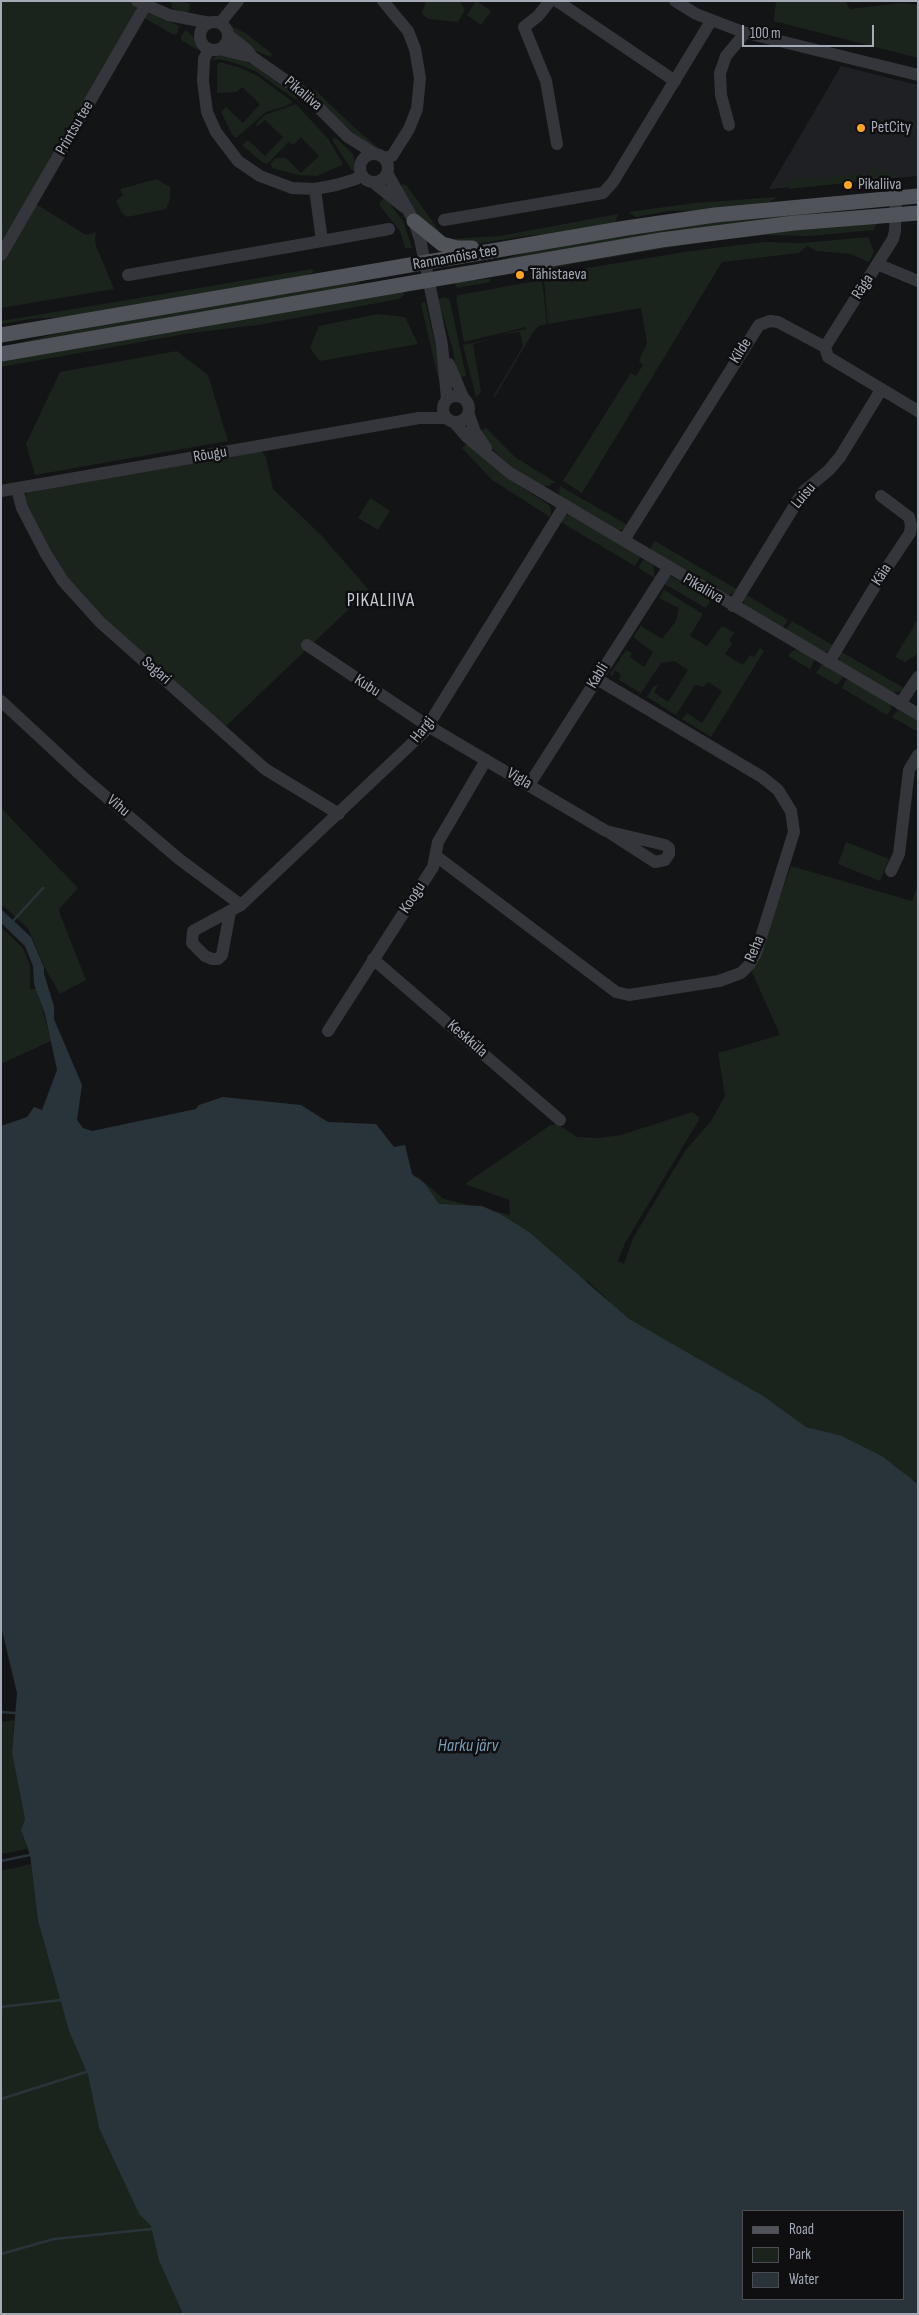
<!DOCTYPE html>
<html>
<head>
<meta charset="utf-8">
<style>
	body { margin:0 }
	#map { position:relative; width:919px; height:2315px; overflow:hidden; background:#131416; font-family:"Sofia Sans Condensed",sans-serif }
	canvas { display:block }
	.frame { position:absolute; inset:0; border:2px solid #a4abb7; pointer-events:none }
	.legend { position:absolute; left:742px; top:2210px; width:162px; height:90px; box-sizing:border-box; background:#0f0f11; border:1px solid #4b4d53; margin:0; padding:6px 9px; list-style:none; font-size:15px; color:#a4abb7 }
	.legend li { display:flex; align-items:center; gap:10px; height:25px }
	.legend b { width:25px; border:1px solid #4b4d53 }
	.scale { position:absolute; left:742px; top:25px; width:132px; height:22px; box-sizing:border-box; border:2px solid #a4abb7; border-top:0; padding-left:6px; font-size:15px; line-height:18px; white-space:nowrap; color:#a4abb7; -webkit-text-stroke:4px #0f0f11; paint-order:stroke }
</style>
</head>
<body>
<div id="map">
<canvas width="919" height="2315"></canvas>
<div class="frame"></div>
<ul class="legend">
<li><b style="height:6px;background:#50535a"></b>Road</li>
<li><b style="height:14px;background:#1b241c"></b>Park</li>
<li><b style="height:14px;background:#29343a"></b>Water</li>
</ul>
<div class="scale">100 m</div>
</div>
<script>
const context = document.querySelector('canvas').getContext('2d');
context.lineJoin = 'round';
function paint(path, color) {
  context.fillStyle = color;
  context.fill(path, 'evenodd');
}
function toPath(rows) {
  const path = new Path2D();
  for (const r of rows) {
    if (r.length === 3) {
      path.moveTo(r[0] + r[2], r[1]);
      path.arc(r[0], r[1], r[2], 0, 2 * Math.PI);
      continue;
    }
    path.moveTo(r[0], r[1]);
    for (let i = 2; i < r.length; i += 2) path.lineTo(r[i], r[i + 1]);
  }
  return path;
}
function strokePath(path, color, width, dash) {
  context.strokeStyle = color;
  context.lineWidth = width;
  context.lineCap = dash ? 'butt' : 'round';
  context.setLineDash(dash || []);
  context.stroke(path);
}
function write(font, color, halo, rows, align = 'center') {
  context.font = font + ' "Sofia Sans Condensed",sans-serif';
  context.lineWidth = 5;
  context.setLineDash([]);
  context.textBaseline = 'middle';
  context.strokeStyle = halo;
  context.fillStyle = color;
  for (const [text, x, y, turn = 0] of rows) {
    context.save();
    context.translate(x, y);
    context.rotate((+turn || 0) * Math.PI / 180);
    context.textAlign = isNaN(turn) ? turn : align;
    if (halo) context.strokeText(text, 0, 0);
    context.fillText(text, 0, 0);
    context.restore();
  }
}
const built = toPath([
	[841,66,918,85,918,176,769,189]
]);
const green = toPath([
	[1,1,129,1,135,6,137,11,1,245],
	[171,1,181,1,190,4,188,14,172,8],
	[426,1,460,1,465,10,458,22,429,19,422,14],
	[476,1,491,11,481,25,467,15],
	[776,1,845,1,850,9,901,3,918,5,918,58,774,21],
	[148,13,152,13,179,26,177,34,174,35,144,18],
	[229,25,245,33,267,50,272,54,271,57,253,50,231,31],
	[186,30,195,39,200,51,182,41,181,36],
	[220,53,232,56,253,65,299,98,295,99,255,71,235,63,219,59,210,61],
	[220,62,241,68,259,77,293,102,286,106,266,112,236,138,232,134,221,112,226,107,243,123,260,104,242,87,237,92,217,93,217,65],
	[314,89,356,129,380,149,363,142,309,92],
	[296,104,329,140,342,162,342,165,317,176,299,175,272,168,271,163,276,158,286,158,301,173,319,156,301,137,293,145,289,142,267,164,262,162,242,145,248,140,265,156,283,137,265,120,257,126,256,124,265,115],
	[335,137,353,154,355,164,353,172,332,140],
	[870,168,892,174,894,178,869,181],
	[864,174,864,181,789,189,788,183,790,180],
	[157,179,170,187,170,199,166,209,127,217,122,213,116,201,123,195,120,189],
	[403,184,407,186,442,235,430,231,398,188],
	[385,197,403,221,412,248,405,248,400,231,380,206,380,202],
	[777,197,770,202,712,210,669,211,636,217,628,212,695,203],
	[36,204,86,235,96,232,95,238,96,246,114,289,1,308,1,262],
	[831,211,503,261,503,259,547,247,715,221],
	[618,214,615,223,570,232,526,236,475,244,449,239,500,236],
	[877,223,874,230,809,236,764,235,696,243,571,264,538,274,537,270,558,263,662,246,759,233],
	[868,237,874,252,869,262,851,254,817,251,807,246,799,253,722,262,582,493,563,481,631,373,636,376,643,365,639,361,647,343,641,308,548,324,544,280,581,269,691,251,763,242,803,243],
	[312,269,314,272,297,279,66,317,30,319,1,324,1,321],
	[490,279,490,282,457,288,454,281],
	[359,280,360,283,326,293,2,347,96,324],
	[542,280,547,324,539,326,533,332,495,397,493,397,523,346,520,332,501,334,526,329,526,327,464,342,456,298,458,295],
	[403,290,404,295,399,299,258,325,191,333,1,367,1,361],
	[445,297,450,301,466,376,458,378,453,350,438,299],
	[425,301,444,381,439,382,421,304],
	[377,314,405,317,418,344,320,361,310,348,319,326],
	[497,338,473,344,481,392,476,397,463,345],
	[177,351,208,375,228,441,35,475,26,444,60,372],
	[486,428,515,457,555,482,549,486,540,486,517,471,497,454,478,432],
	[468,442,507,478,549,505,551,510,550,517,492,480,462,448],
	[261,450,266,457,273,489,321,535,369,590,224,728,81,597,51,556,24,499,27,491],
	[560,486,629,526,624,530,616,530,563,500,559,493],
	[370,498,390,511,378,530,358,518],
	[566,515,571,516,641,556,635,566,557,520],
	[655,541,738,590,729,595,722,594,649,551],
	[644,558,653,564,655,578,638,568],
	[670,576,709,597,710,601,706,608,661,582],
	[664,590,703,614,690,636,707,646,722,626,735,633,729,640,732,644,725,654,743,665,750,655,754,657,760,648,764,651,711,737,682,719,687,713,702,723,722,691,708,682,704,687,695,685,676,715,647,697,653,687,659,684,654,692,668,702,688,670,674,661,661,663,641,693,619,680,621,675,615,670,612,676,610,674,626,650,632,653,630,657,644,667,653,652,633,637,641,626,662,639,676,621,679,608,659,598],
	[743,593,788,620,782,629,744,605],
	[918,619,918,654,905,662,895,657],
	[792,621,834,646,831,650,824,652,785,631],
	[798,649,813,658,814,661,810,669,788,656,792,651],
	[840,651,904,688,903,691,891,693,842,664,839,658],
	[821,665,825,665,841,674,842,678,837,685,816,673],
	[846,680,850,680,890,703,891,709,887,715,842,688],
	[900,710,918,719,918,732,892,717,897,711],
	[1,808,78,888,59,909,60,914,86,980,60,994,46,970,28,928,1,904],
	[846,842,889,859,880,881,838,864],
	[791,866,912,901,918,885,918,1484,882,1456,842,1436,831,1434,865,1450,713,1390,589,1287,610,1302,587,1280,582,1290,467,1242,412,1181,418,1177,444,1199,510,1215,509,1200,465,1184,549,1126,557,1124,577,1137,598,1138,621,1135,692,1112,700,1118,625,1243,618,1261,624,1264,633,1238,685,1151,711,1121,725,1096,718,1053,780,1035,752,972],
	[1,927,23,948,30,965,30,989,36,989,38,993,51,1041,1,1064],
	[14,1720,12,1753,25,1819,21,1830,27,1849,1,1854,1,1722],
	[31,1864,38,1921,69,2031,88,2075,99,2128,139,2214,151,2226,159,2261,183,2314,1,2314,1,1871]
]);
const water = toPath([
	[1,909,31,937,44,967,44,974,54,1006,54,1019,82,1085,77,1120,83,1128,92,1131,196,1109,199,1105,223,1097,301,1105,328,1122,376,1124,394,1147,405,1145,412,1174,425,1184,439,1204,482,1206,500,1214,529,1232,629,1319,763,1396,806,1427,842,1436,882,1456,918,1484,918,2314,183,2314,159,2261,151,2226,139,2214,99,2128,88,2075,69,2031,38,1921,30,1855,21,1830,25,1819,12,1753,17,1693,1,1626,1,1126,27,1117,34,1107,42,1110,57,1070,45,1014,34,984,33,966,25,946,1,923],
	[743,2211,903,2211,903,2299,743,2299]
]);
const stream = toPath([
	[12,922,43,888],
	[1,1712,15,1713],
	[1,1861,30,1855],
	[1,2007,61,2000],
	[1,2099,86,2072],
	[1,2254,54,2239,152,2229]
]);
const minor = toPath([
	[137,1,169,15,210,23],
	[383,1,408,31,415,49,420,78,417,109,409,129,392,156,384,158],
	[550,1,538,16,524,27,546,81,557,144],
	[557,1,675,81],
	[675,1,696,14,743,32,918,75],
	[214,36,14],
	[220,23,238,1],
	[228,35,247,50,252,57,305,94,348,137,375,154],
	[209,49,204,59,203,81,207,112,216,132,238,161,260,176,292,188,315,189,336,185,356,179,361,174],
	[219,49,252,57],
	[729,125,721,95,720,73,726,56,741,38,743,32],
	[374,168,14],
	[387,173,414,221,420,239,442,345,447,399],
	[373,182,404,207],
	[315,189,322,241,389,229],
	[444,220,603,193,613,182,711,21],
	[1,255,148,1],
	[877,264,918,281],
	[128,275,322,241],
	[825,347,893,239,895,231,896,198],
	[449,364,463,397],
	[456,409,13],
	[469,415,475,432,486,448],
	[454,422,468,438,510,473,918,714],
	[17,489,22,508,46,554,63,581,100,622,265,769,339,814],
	[1,491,419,418,446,418],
	[624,540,759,325,770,321,778,322,825,347,828,357,918,411],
	[733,606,803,492,829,470,840,457,881,390],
	[307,645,428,726,606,831,665,845,669,848,669,854,665,860,655,862,610,833],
	[829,662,880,578,910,533,911,525,909,517,881,496],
	[1,701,84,778,179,859,241,905],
	[900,704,918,677],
	[529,785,668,568],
	[436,856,616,992,629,995,719,981,741,973,749,965,756,953,794,832,791,811,778,790,762,777,597,679],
	[891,871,899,854,909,770,918,755],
	[230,912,222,955,218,959,212,959,205,956,192,943,193,931,241,905,424,732,565,505],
	[373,959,560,1120],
	[328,1031,433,867,438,842,486,760]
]);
const major = toPath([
	[414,221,442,244,457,248,472,248],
	[1,335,626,228,715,215,918,196],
	[1,354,661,240,794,223,918,213]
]);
const markers = [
	[861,128,5,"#ffa422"],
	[848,185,5,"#ffa422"],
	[520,275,5,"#ffa422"]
];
const streetNames = [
	["Pikaliiva",303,94,40],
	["Printsu tee",75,128,-60],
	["Rannamõisa tee",455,258,-10],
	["Räga",863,287,-58],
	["Kilde",741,351,-58],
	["Rõugu",210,455,-10],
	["Luisu",804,496,-50],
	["Käia",882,575,-57],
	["Pikaliiva",703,589,30],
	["Sagari",156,671,41],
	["Kabli",598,676,-59],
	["Kubu",367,686,32],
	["Hargi",423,730,-51],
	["Vigla",519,779,31],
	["Vihu",118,806,40],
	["Koogu",413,898,-57],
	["Reha",755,949,-67],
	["Keskküla",467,1039,41]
];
const poiNames = [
	["PetCity",871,128],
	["Pikaliiva",858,185],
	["Tähistaeva",530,275]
];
const waterNames = [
	["Harku järv",468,1746]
];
const quarterNames = [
	["PIKALIIVA",381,601]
];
paint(built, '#1f2023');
paint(green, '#1b241c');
paint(water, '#29343a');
strokePath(stream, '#29343a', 2.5);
strokePath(minor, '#34363b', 12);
strokePath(major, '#50535a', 15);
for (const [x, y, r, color] of markers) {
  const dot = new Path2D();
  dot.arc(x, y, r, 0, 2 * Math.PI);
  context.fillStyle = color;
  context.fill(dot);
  strokePath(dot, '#0f0f11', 2);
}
write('16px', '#a4abb7', '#0f0f11', streetNames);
write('16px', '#a4abb7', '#0f0f11', poiNames, 'left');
write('italic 18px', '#789db5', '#0f0f11', waterNames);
context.letterSpacing = '1px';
write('19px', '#c5cad3', '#0f0f11', quarterNames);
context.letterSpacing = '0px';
</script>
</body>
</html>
